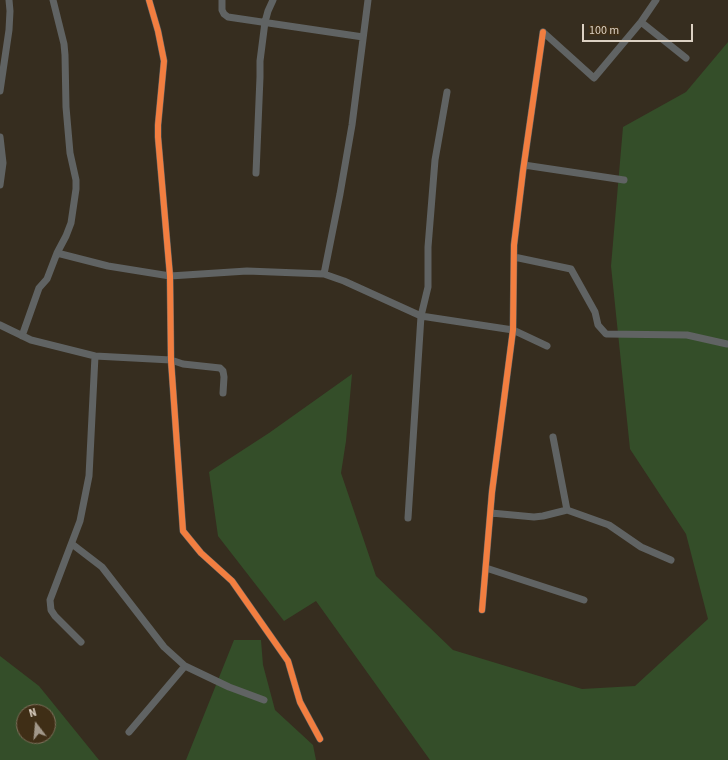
<!DOCTYPE html>
<html>
<head>
<meta charset="utf-8">
<style>
	body { margin:0 }
	#map { position:relative; width:728px; height:760px; overflow:hidden; background:#362d1f; font-family:"Source Sans 3",sans-serif }
	canvas { display:block }
	.north { position:absolute; left:16px; top:704px; width:40px; height:40px; box-sizing:border-box; background:#3f2e16; border:1px solid #7e6f5b; border-radius:50%; rotate:344deg; font-size:11px; font-weight:700; line-height:16px; text-align:center; color:#dcd1c3 }
	.north::after { content:''; display:block; margin:auto; width:14px; height:18px; background:#a2988a; clip-path:polygon(50% 0,100% 100%,50% 72%,0 100%) }
	.scale { position:absolute; left:582px; top:24px; width:111px; height:18px; box-sizing:border-box; border:2px solid #dcd1c3; border-top:0; padding-left:5px; font-size:12px; line-height:14px; white-space:nowrap; color:#dcd1c3; -webkit-text-stroke:3px #3f2e16; paint-order:stroke }
</style>
</head>
<body>
<div id="map">
<canvas width="728" height="760"></canvas>
<div class="north">N</div>
<div class="scale">100 m</div>
</div>
<script>
const context = document.querySelector('canvas').getContext('2d');
context.lineJoin = 'round';
function paint(path, color) {
  context.fillStyle = color;
  context.fill(path, 'evenodd');
}
function toPath(rows) {
  const path = new Path2D();
  for (const r of rows) {
    path.moveTo(r[0], r[1]);
    for (let i = 2; i < r.length; i += 2) path.lineTo(r[i], r[i + 1]);
  }
  return path;
}
function strokePath(path, color, width, dash) {
  context.strokeStyle = color;
  context.lineWidth = width;
  context.lineCap = dash ? 'butt' : 'round';
  context.setLineDash(dash || []);
  context.stroke(path);
}
const green = toPath([
	[728,42,728,760,430,760,316,601,284,621,218,536,209,472,269,433,352,374,346,441,341,473,376,576,453,650,582,689,635,686,708,619,686,534,630,449,611,266,623,127,686,92],
	[234,640,261,640,263,665,275,710,313,745,316,760,186,760],
	[0,656,39,686,99,760,0,760],
	[24,712,48,712,48,736,24,736]
]);
const minor = toPath([
	[149,0,158,31,164,61,158,125,158,137,170,276,171,360,183,531,201,553,232,581,288,661,300,702,320,739],
	[222,0,222,10,224,14,228,17,363,37],
	[641,22,686,58],
	[543,32,594,78,641,22,656,0],
	[0,91,9,30,10,11,9,0],
	[0,137,3,163,0,185],
	[524,165,624,180],
	[256,173,260,77,260,61,265,22,268,11,273,0],
	[57,253,108,266,170,276,247,271,324,274,344,281,421,316,513,330,547,346],
	[514,257,571,269,595,312,598,325,606,334,687,335,727,344],
	[324,274,340,194,352,125,368,0],
	[0,325,31,340,95,356,171,360,183,364,220,368,223,371,224,377,223,393],
	[22,336,39,288,47,279,57,253,66,236,71,223,76,189,76,180,70,153,66,107,65,55,64,44,53,0],
	[553,437,567,510],
	[491,513,534,517,543,516,567,510,609,525,641,547,671,560],
	[408,518,421,316,428,287,428,247,435,160,447,92],
	[72,544,102,567,164,647,185,666,229,687,264,700],
	[486,568,584,600],
	[482,610,492,492,513,330,514,245,523,171,543,32],
	[81,642,55,616,51,610,50,600,80,521,89,476,95,356],
	[129,732,185,666]
]);
const cycleway = toPath([
	[149,0,158,31,164,61,158,125,158,137,170,276,171,360,183,531,201,553,232,581,288,661,300,702,320,739],
	[482,610,492,492,513,330,514,245,523,171,543,32]
]);
paint(green, '#344e29');
strokePath(minor, '#606363', 7);
strokePath(cycleway, '#f27e40', 6);
</script>
</body>
</html>
